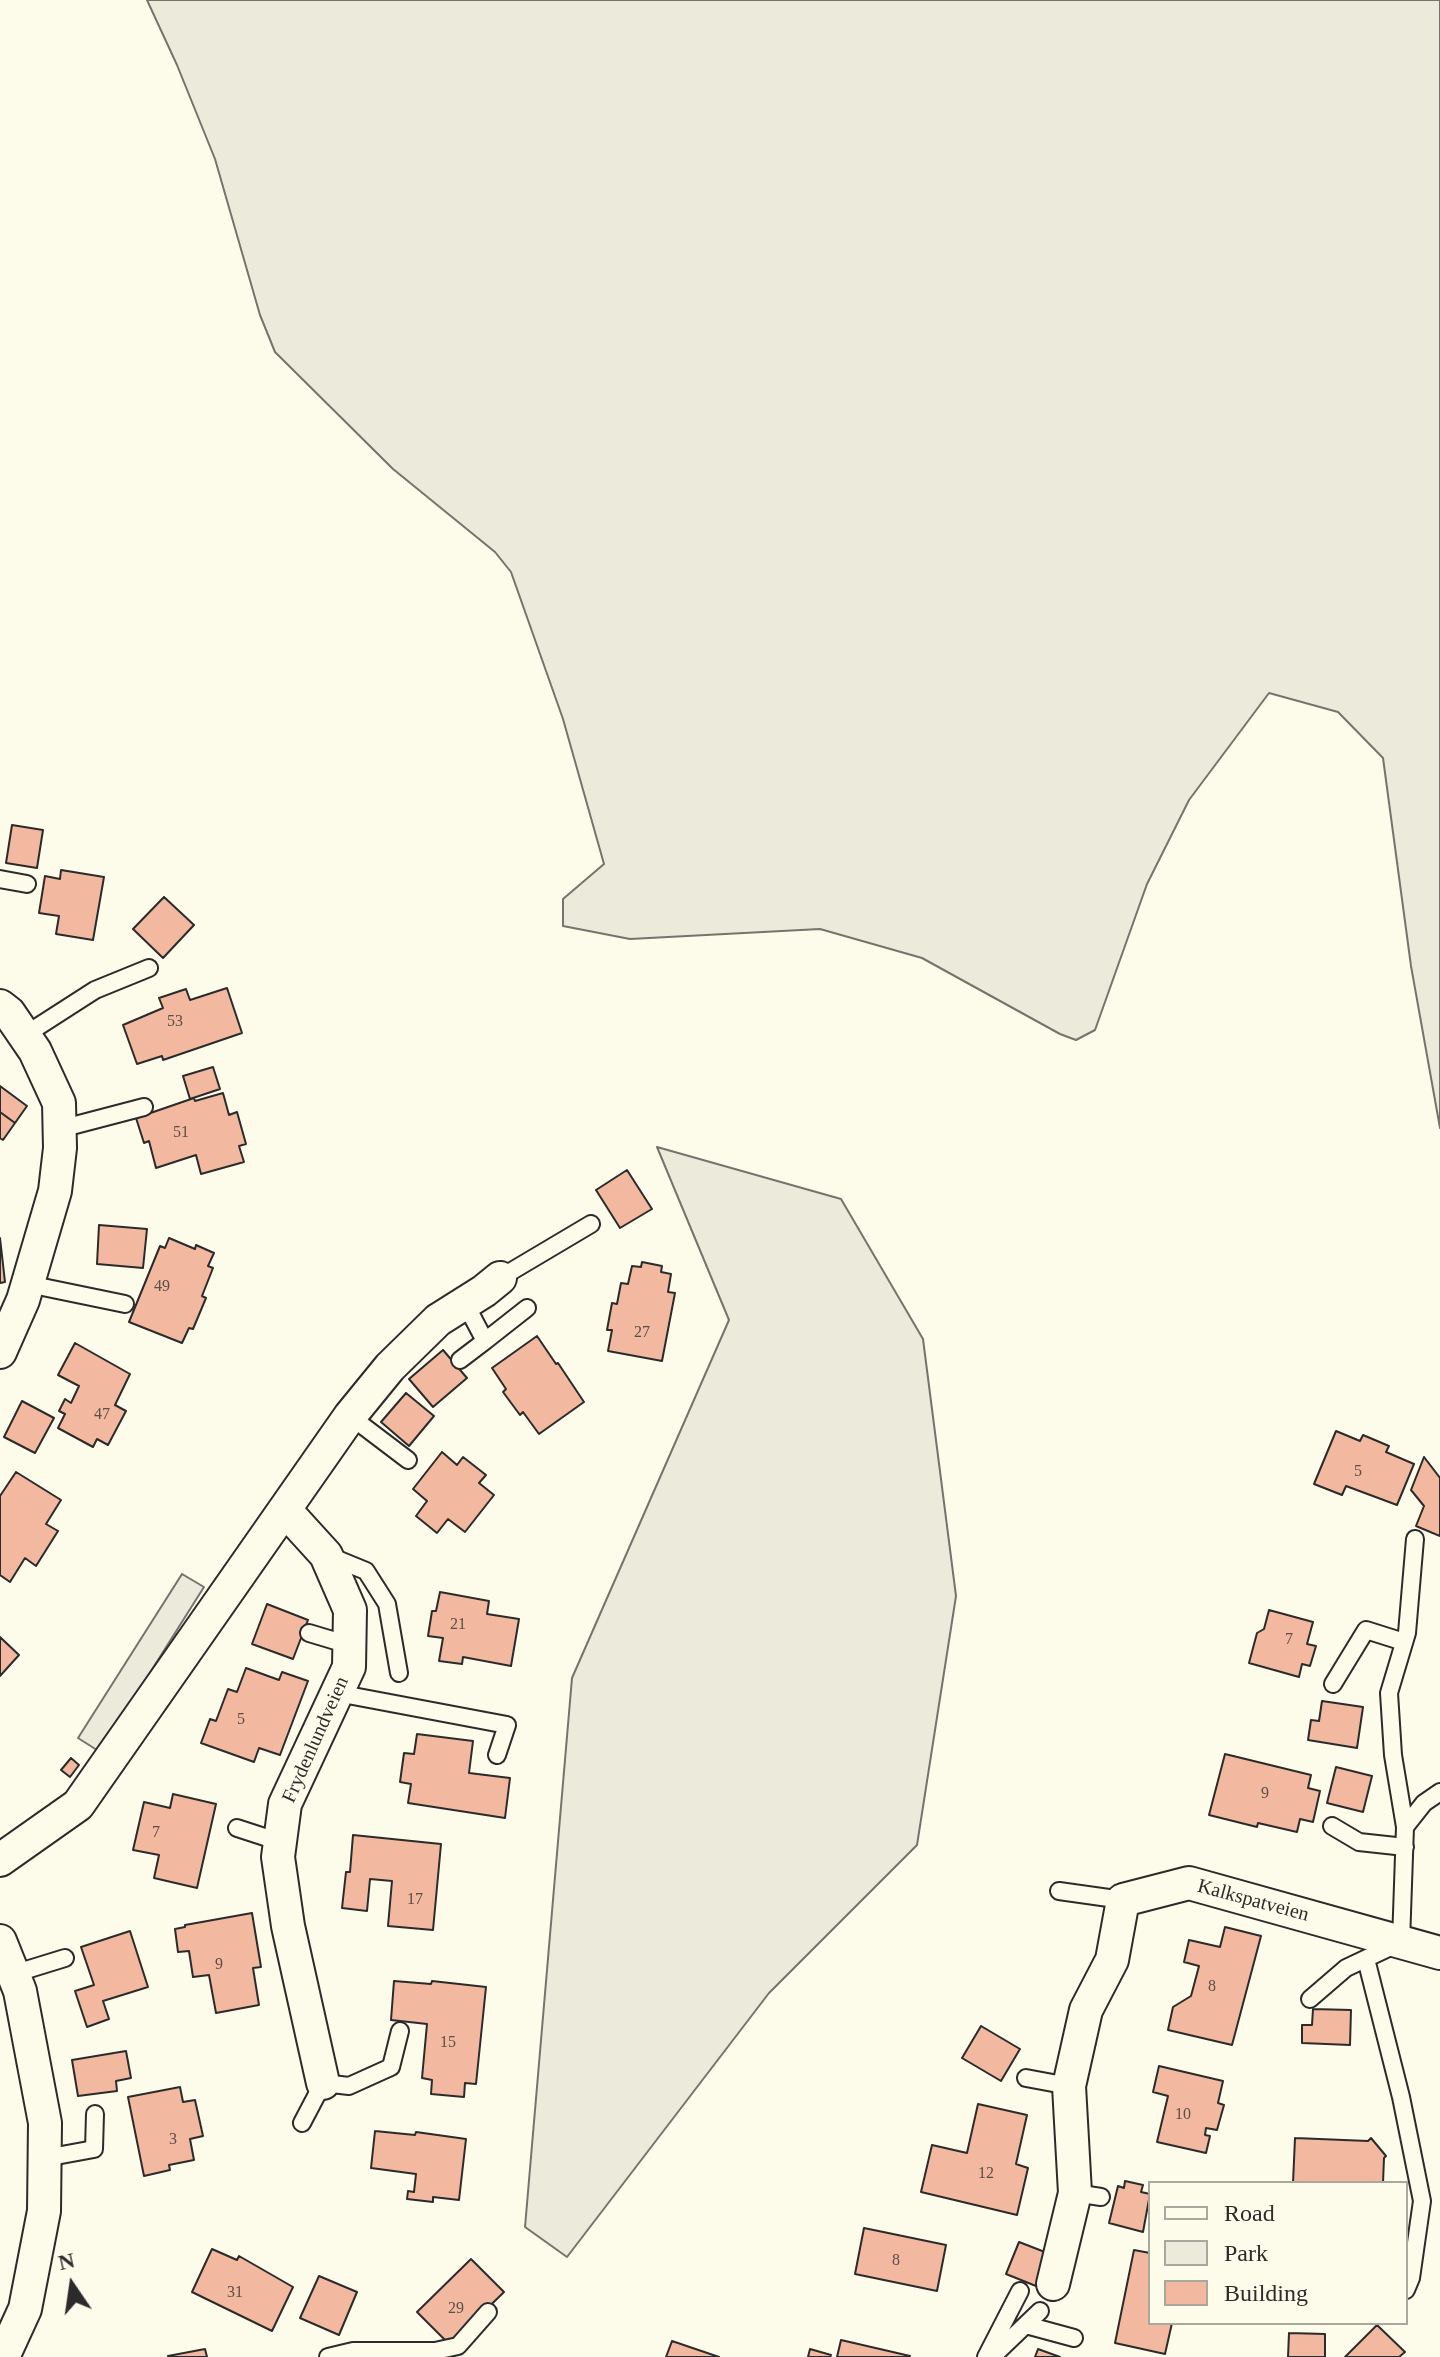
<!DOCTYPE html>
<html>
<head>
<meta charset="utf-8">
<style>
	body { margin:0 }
	#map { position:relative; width:1440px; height:2357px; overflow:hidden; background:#fdfbea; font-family:"Times New Roman",serif }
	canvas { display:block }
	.legend { position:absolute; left:1148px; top:2181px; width:260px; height:144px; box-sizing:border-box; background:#fdfbea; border:2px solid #a9a89e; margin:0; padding:10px 14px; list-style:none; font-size:24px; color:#2b2b2b }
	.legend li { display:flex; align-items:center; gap:16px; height:40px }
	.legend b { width:40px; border:2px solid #a9a89e }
	.north { position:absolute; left:32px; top:2245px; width:80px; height:80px; -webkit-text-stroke:6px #fdfbea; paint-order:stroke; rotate:347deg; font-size:22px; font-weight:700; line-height:32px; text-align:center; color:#2b2b2b }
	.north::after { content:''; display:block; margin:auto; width:28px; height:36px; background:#2b2b2b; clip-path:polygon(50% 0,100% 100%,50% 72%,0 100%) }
</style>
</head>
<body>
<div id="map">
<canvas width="1440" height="2357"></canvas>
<ul class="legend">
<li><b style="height:10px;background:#fdfbea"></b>Road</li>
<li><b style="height:22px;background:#ecebdb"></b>Park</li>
<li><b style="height:22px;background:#f2b8a0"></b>Building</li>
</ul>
<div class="north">N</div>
</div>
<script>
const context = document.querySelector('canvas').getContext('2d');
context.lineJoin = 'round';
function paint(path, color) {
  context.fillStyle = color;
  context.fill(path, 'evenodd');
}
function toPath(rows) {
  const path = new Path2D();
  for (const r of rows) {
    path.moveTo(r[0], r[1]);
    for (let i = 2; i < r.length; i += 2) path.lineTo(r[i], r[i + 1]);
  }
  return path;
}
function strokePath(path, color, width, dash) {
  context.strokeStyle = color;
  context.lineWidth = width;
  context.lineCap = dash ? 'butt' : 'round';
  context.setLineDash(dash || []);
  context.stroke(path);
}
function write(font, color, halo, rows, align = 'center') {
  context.font = font + ' "Times New Roman",serif';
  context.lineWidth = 6;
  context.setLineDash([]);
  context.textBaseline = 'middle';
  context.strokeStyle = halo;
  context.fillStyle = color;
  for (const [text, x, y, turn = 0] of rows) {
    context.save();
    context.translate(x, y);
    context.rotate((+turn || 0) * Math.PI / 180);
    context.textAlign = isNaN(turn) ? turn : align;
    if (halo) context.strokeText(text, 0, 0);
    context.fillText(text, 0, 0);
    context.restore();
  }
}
const green = toPath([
	[147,0,1440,0,1440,1128,1411,966,1383,758,1338,712,1269,693,1189,800,1147,884,1095,1030,1076,1040,1060,1034,922,958,820,929,630,939,563,926,563,899,604,864,563,719,511,572,495,552,393,469,275,352,260,315,215,159,177,65,147,0],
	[657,1147,841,1199,923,1339,956,1596,917,1845,769,1993,567,2257,525,2227,572,1678,729,1320,657,1147]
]);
const parking = toPath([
	[182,1574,204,1587,100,1752,78,1738,182,1574]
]);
const building = toPath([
	[12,825,43,830,37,868,6,863,12,825],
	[61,870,104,877,93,940,56,934,59,916,39,913,45,876,60,879,61,870],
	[164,897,194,925,163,958,133,929,164,897],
	[227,988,242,1033,163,1060,162,1056,137,1064,123,1025,163,1008,159,998,186,989,190,1000,227,988],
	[213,1067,220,1089,190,1099,183,1076,213,1067],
	[0,1086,27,1106,15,1123,0,1112,0,1086],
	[223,1093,229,1115,237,1112,246,1144,239,1146,244,1162,201,1174,196,1155,156,1168,149,1141,144,1143,136,1118,194,1098,195,1101,223,1093],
	[0,1112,15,1123,3,1140,0,1138,0,1112],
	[627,1170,652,1209,620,1228,596,1190,627,1170],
	[99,1225,147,1229,143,1268,97,1264,99,1225],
	[0,1238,5,1282,0,1283,0,1238],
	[169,1238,195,1249,196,1245,214,1253,208,1266,213,1268,202,1296,206,1298,193,1329,189,1328,182,1343,129,1322,160,1246,165,1248,169,1238],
	[642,1262,662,1266,661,1272,671,1274,668,1292,675,1293,662,1361,608,1351,612,1330,607,1330,612,1303,617,1304,621,1283,628,1284,632,1266,641,1267,642,1262],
	[537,1336,556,1364,558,1363,584,1402,539,1434,523,1412,520,1415,503,1392,506,1389,492,1368,537,1336],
	[75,1343,130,1374,115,1405,126,1411,108,1445,97,1439,93,1447,58,1428,65,1414,59,1411,65,1399,71,1403,79,1386,58,1375,75,1343],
	[443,1350,467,1378,433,1407,409,1379,443,1350],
	[406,1393,434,1416,409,1446,381,1422,406,1393],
	[22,1401,54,1418,35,1453,4,1437,22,1401],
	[1336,1431,1360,1441,1363,1435,1389,1446,1386,1452,1414,1464,1397,1505,1346,1486,1342,1495,1314,1484,1336,1431],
	[442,1452,457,1465,463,1457,486,1475,479,1483,494,1495,465,1532,448,1519,437,1533,416,1516,427,1501,413,1489,442,1452],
	[1424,1457,1440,1478,1440,1536,1416,1526,1424,1506,1411,1490,1424,1457],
	[16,1472,61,1500,46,1524,58,1531,36,1566,25,1558,10,1582,0,1575,0,1496,16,1472],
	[440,1592,489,1601,487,1614,519,1619,511,1666,463,1657,462,1664,439,1661,443,1638,428,1636,432,1611,436,1611,440,1592],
	[267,1604,308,1620,293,1659,252,1644,267,1604],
	[1269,1610,1313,1622,1307,1644,1316,1646,1310,1666,1302,1664,1299,1677,1249,1663,1257,1633,1264,1629,1269,1610],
	[0,1637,19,1655,0,1676,0,1637],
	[246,1668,279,1680,282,1672,308,1681,280,1755,259,1748,254,1762,201,1743,210,1719,216,1721,228,1689,237,1692,246,1668],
	[1322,1701,1363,1707,1357,1748,1308,1740,1311,1720,1319,1721,1322,1701],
	[417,1734,473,1741,469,1773,510,1778,505,1818,408,1803,411,1784,400,1782,404,1753,414,1754,417,1734],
	[1225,1754,1311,1775,1308,1788,1320,1791,1313,1822,1300,1819,1297,1832,1258,1823,1257,1827,1209,1815,1225,1754],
	[71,1758,79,1765,70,1777,61,1770,71,1758],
	[1336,1767,1372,1776,1363,1812,1327,1803,1336,1767],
	[173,1794,216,1804,197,1888,154,1878,159,1855,133,1850,144,1802,170,1808,173,1794],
	[353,1835,441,1844,433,1930,388,1926,392,1881,370,1879,367,1911,342,1908,346,1872,350,1872,353,1835],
	[252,1913,261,1967,253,1968,259,2005,216,2013,209,1975,193,1977,189,1951,178,1952,175,1929,185,1927,185,1925,252,1913],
	[1225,1927,1261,1936,1232,2045,1168,2030,1173,2007,1191,1996,1199,1966,1184,1962,1189,1940,1220,1947,1225,1927],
	[130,1931,148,1987,103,2001,109,2019,87,2027,75,1991,94,1985,81,1947,130,1931],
	[394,1981,431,1984,432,1981,486,1987,476,2084,465,2083,464,2097,431,2094,432,2080,422,2078,427,2024,391,2020,394,1981],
	[1313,2009,1351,2010,1350,2045,1302,2043,1302,2025,1312,2025,1313,2009],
	[981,2026,1020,2049,1001,2081,962,2058,981,2026],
	[126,2051,131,2078,116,2081,117,2091,78,2096,72,2060,126,2051],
	[1159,2066,1223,2081,1218,2103,1224,2105,1217,2130,1206,2128,1205,2135,1210,2136,1206,2153,1157,2142,1168,2096,1153,2092,1159,2066],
	[180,2087,183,2102,195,2100,203,2136,190,2139,194,2160,169,2165,170,2170,144,2176,128,2097,180,2087],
	[978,2104,1027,2115,1016,2164,1028,2168,1017,2215,921,2192,932,2145,967,2153,978,2104],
	[375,2131,415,2135,416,2132,466,2139,459,2200,433,2197,433,2202,407,2199,408,2191,414,2192,416,2174,371,2168,375,2131],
	[1295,2138,1368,2141,1371,2138,1386,2156,1384,2158,1383,2183,1293,2183,1295,2138],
	[1125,2181,1143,2185,1141,2192,1150,2194,1143,2232,1109,2223,1118,2186,1124,2188,1125,2181],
	[864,2228,946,2245,937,2291,855,2274,864,2228],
	[1019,2242,1050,2254,1036,2286,1006,2274,1019,2242],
	[212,2249,237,2260,239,2256,293,2287,272,2331,192,2292,212,2249],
	[1134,2250,1150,2253,1150,2323,1172,2323,1165,2354,1115,2343,1134,2250],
	[471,2259,504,2292,450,2345,417,2312,471,2259],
	[319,2276,357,2292,339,2335,300,2318,319,2276],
	[1377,2325,1405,2352,1399,2357,1345,2357,1377,2325],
	[1289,2333,1325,2334,1325,2357,1288,2357,1289,2333],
	[841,2340,910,2356,909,2357,837,2357,841,2340],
	[672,2341,719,2357,666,2357,672,2341],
	[205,2349,207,2357,169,2357,168,2356,205,2349],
	[810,2349,831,2355,830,2357,808,2357,810,2349],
	[1038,2349,1060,2357,1035,2357,1038,2349]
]);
const service = toPath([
	[0,879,27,884],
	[25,1035,95,990,149,968],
	[60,1129,144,1107],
	[500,1278,591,1224],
	[28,1284,125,1304],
	[485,1341,527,1308],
	[460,1360,485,1341,465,1303],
	[350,1416,408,1460],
	[327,1555,366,1571,387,1604,399,1673],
	[309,1633,349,1645],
	[1333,1684,1366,1630,1404,1642],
	[337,1693,507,1725,497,1755],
	[1332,1826,1359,1842,1405,1847],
	[1405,1827,1393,1755,1389,1693,1407,1633,1415,1539],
	[237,1828,280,1842],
	[1059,1891,1123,1900],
	[1366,1959,1401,2097,1422,2201,1411,2278,1406,2290],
	[13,1974,65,1958],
	[1310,1999,1346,1968,1401,1942,1405,1827,1424,1803,1440,1792],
	[1026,2078,1069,2086],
	[302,2123,323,2083,349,2086,391,2067,400,2031],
	[45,2158,94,2149,95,2114],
	[1075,2193,1101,2197],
	[1026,2325,1074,2338],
	[328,2357,353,2351,435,2351,458,2346,488,2312],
	[986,2357,1020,2291],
	[992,2357,1040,2311]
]);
const minor = toPath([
	[0,1006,9,1013,35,1051,59,1103,60,1148,55,1191,23,1300,0,1352],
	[285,1510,326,1555,350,1610,349,1667,285,1804,278,1857,288,1926,323,2083],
	[0,1860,78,1805,350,1416,390,1367,438,1320,484,1291,500,1278],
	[0,1941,20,1991,45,2123,44,2211,25,2309,3,2357],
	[1053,2284,1075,2193,1069,2086,1086,2010,1112,1960,1123,1900,1189,1883,1440,1953]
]);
const numberNames = [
	["53",175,1022],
	["51",181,1133],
	["49",162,1287],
	["27",642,1333],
	["47",102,1415],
	["5",1358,1472],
	["21",458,1625],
	["7",1289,1640],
	["5",241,1720],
	["9",1265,1794],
	["7",156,1833],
	["17",415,1900],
	["9",219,1965],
	["8",1212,1987],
	["15",448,2043],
	["10",1183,2115],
	["3",173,2140],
	["12",986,2174],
	["8",896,2261],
	["31",235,2293],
	["29",456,2309]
];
const streetNames = [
	["Frydenlundveien",316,1740,-66],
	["Kalkspatveien",1253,1901,15]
];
paint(green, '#ecebdb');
strokePath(green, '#74746e', 2);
paint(parking, '#eceadb');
strokePath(parking, '#74746e', 2);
paint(building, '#f2b8a0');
strokePath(building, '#2b2b2b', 2);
strokePath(service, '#2b2b2b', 20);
strokePath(minor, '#2b2b2b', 36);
strokePath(service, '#fdfbea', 16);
strokePath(minor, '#fdfbea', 32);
write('16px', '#5d4e48', null, numberNames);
write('20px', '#2b2b2b', '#fdfbea', streetNames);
</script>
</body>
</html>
